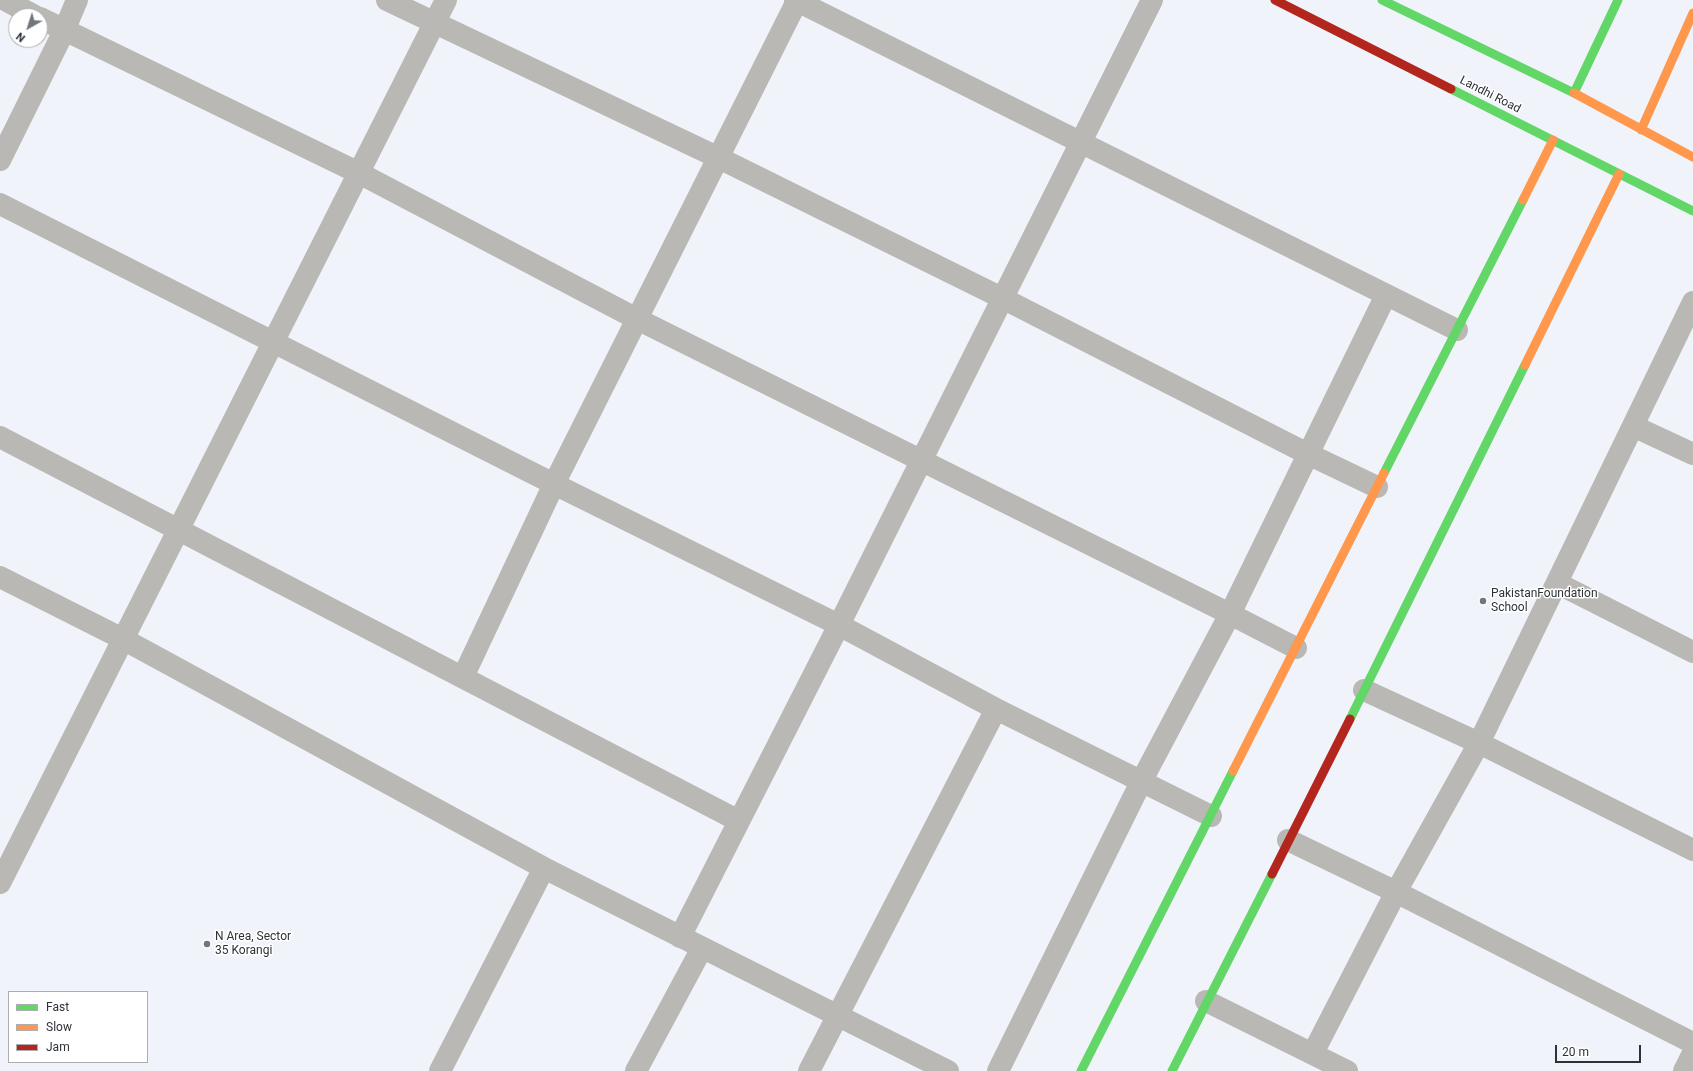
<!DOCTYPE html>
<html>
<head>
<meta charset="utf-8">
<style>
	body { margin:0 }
	#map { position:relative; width:1693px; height:1071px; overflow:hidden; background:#f0f4fa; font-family:Roboto,sans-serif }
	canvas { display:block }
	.legend { position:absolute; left:8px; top:991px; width:140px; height:72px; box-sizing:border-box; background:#fff; border:1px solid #abadaf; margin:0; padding:5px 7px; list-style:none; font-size:12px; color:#2d3238 }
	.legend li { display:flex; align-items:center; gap:8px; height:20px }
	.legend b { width:20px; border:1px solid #abadaf }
	.north { position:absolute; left:8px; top:8px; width:40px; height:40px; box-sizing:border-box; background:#fff; border:1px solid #abadaf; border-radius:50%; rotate:219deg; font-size:11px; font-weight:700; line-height:16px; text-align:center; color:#2d3238 }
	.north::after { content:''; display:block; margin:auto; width:14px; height:18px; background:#71767c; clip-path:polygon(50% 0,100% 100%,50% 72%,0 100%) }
	.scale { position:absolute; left:1555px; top:1045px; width:86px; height:18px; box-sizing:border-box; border:2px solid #2d3238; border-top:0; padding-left:5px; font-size:12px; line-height:14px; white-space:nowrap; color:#2d3238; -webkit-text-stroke:3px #fff; paint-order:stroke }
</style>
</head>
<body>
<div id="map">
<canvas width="1693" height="1071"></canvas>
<ul class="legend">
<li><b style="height:5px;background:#63d668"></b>Fast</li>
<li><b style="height:5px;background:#ff974d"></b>Slow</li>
<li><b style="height:5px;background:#b3261e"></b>Jam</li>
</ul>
<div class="north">N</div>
<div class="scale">20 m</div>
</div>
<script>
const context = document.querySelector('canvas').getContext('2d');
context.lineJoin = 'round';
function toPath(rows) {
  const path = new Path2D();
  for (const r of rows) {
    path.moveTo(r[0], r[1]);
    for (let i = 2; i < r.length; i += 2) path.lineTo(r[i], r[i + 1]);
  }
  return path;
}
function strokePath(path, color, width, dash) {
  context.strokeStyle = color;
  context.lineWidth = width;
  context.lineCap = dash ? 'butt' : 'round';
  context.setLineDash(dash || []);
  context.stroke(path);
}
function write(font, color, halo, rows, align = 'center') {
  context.font = font + ' Roboto,sans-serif';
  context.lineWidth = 3;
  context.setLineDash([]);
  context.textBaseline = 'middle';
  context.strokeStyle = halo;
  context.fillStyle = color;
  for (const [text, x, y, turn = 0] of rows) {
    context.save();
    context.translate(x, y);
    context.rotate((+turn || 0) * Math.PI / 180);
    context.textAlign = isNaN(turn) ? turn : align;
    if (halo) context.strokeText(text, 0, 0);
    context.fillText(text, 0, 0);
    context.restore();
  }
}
const street = toPath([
	[5,0,35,16],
	[387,0,717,157,1002,298,1308,454,1377,487],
	[795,0,1457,330],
	[40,18,359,173,637,319,1230,614,1296,648],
	[0,160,64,31,77,0],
	[0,204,554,484,839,625,996,709,1211,816],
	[1633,426,1693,454],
	[0,437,739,821],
	[0,577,123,639,544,868,948,1071],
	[1557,583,1693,652],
	[463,677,554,484,797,1],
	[1364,690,1479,743,1693,850],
	[1288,840,1396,892,1693,1043],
	[0,883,446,0],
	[680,937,839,625,1152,0],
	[1206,1001,1347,1071],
	[1313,1053,1396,892,1479,743,1693,302],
	[440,1071,544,868],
	[636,1071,702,948],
	[809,1071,996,709],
	[998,1071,1141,782,1230,614,1386,295],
	[1684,1071,1693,1053]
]);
const fast = toPath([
	[1382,0,1574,93],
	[1451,89,1693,211],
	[1574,93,1618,0],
	[1384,473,1523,200],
	[1350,719,1525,365],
	[1081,1071,1233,771],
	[1172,1071,1272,874]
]);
const slow = toPath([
	[1574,93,1693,157],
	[1641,130,1693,13],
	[1523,200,1553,140],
	[1525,365,1619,174],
	[1233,771,1384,473]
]);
const jam = toPath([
	[1275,0,1451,89],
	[1272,874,1350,719]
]);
const markers = [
	[1483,601,4,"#71767c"],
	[207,944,4,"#71767c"]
];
const streetNames = [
	["Landhi Road",1490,95,27]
];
const poiNames = [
	["PakistanFoundation",1491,594],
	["School",1491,608],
	["N Area, Sector",215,937],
	["35 Korangi",215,951]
];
strokePath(street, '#b9b8b4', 22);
strokePath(fast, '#63d668', 9);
strokePath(slow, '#ff974d', 9);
strokePath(jam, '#b3261e', 9);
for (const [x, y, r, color] of markers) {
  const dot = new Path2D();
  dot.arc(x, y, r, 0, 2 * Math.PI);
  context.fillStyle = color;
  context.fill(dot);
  strokePath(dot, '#fff', 1.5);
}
write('12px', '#2d3238', '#fff', streetNames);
write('12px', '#2d3238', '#fff', poiNames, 'left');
</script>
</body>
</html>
